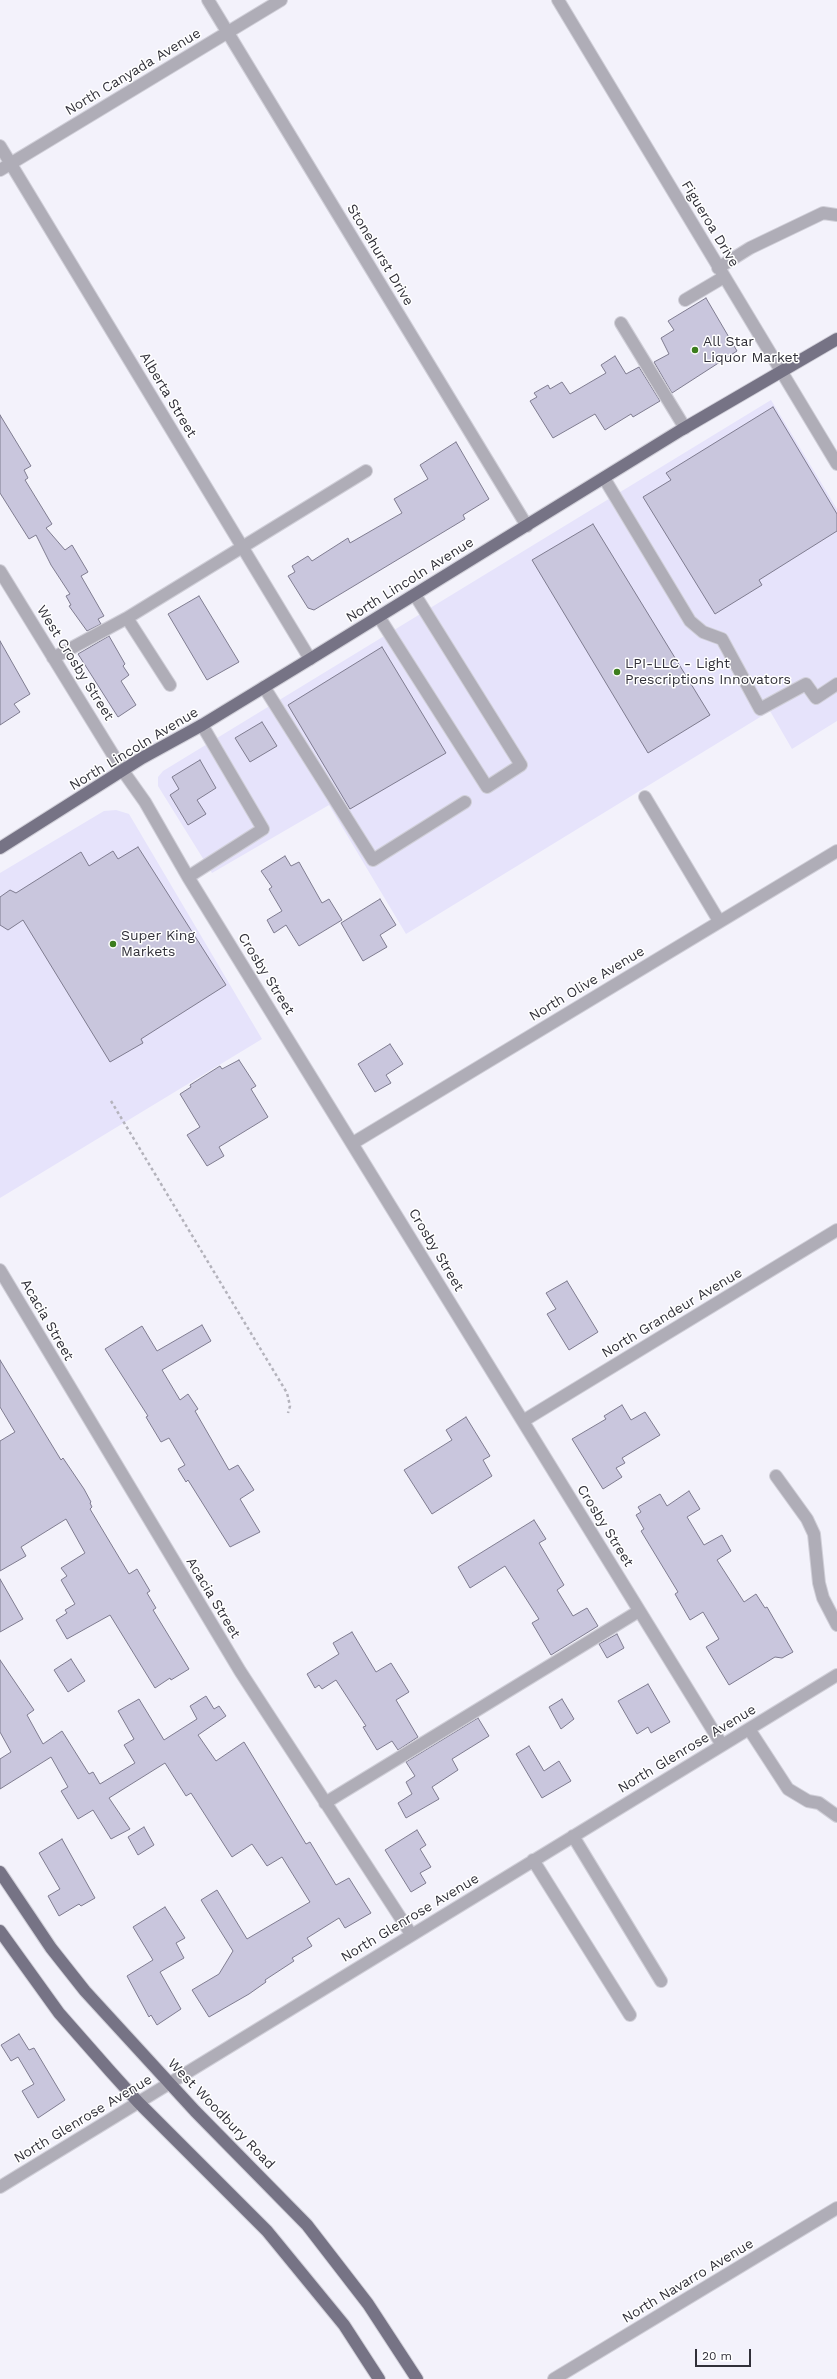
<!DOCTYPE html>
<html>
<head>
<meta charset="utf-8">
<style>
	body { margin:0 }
	#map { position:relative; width:837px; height:2379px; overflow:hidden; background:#f3f2fb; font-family:"Work Sans",sans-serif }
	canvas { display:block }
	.scale { position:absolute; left:695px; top:2349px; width:56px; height:18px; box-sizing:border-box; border:2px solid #313039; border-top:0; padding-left:5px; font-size:12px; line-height:14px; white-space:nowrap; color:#313039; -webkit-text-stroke:3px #fff; paint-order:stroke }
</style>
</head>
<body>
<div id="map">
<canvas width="837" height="2379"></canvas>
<div class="scale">20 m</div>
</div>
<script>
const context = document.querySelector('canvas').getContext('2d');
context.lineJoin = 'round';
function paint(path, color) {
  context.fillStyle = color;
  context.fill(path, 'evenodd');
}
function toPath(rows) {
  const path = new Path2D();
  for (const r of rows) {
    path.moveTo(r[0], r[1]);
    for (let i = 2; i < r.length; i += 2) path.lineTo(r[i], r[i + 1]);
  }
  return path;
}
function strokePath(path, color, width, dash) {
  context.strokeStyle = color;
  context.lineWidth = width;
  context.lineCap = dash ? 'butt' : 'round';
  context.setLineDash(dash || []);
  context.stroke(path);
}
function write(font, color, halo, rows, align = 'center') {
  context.font = font + ' "Work Sans",sans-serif';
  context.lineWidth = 3;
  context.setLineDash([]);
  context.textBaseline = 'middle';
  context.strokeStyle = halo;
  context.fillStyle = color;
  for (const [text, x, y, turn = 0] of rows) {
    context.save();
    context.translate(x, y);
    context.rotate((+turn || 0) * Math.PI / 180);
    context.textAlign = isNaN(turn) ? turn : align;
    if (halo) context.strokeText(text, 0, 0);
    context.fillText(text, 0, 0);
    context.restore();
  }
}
const built = toPath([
	[771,400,837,509,837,721,792,749,770,711,406,934,329,805,212,873,158,786,158,777,163,771],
	[116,810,129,814,262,1039,0,1198,0,873,104,811]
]);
const building = toPath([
	[706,298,737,351,672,393,654,362,669,354,661,338,674,330,668,321,706,298],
	[615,356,626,374,639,367,660,401,633,417,631,414,605,430,595,414,553,438,530,401,537,397,534,393,548,385,550,389,562,382,570,394,606,373,601,365,615,356],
	[773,407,837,514,837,531,759,580,762,585,715,614,643,497,671,480,666,473,773,407],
	[0,415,31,466,24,470,28,478,25,480,52,524,46,528,65,550,72,545,88,572,81,576,104,616,98,619,101,624,87,631,69,606,71,605,66,596,70,594,51,565,36,535,29,539,0,493,0,415],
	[456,442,489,499,463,515,465,519,314,610,308,608,288,576,295,572,292,566,308,556,312,561,348,538,350,543,402,513,394,499,428,479,420,465,456,442],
	[593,524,710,715,648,753,532,560,593,524],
	[199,596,239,662,207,680,168,614,199,596],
	[109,636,125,664,123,666,129,675,121,681,136,705,118,717,78,654,109,636],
	[0,641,30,694,14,704,20,712,0,725,0,641],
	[382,647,446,753,350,809,288,705,382,647],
	[262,722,277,746,250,762,235,738,262,722],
	[200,760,216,788,197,800,206,814,188,825,170,795,179,789,172,777,200,760],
	[138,847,226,985,141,1039,143,1043,110,1062,23,920,8,930,0,925,0,897,10,890,16,893,81,852,89,866,113,851,118,859,138,847],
	[285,856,291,866,299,862,322,903,329,899,342,920,299,946,286,925,274,933,267,920,282,911,269,889,272,887,261,871,285,856],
	[380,899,396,925,380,935,387,947,363,961,341,923,380,899],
	[390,1044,403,1064,386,1075,391,1083,375,1092,358,1064,390,1044],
	[239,1060,256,1086,251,1089,268,1117,219,1147,224,1156,207,1166,187,1135,200,1127,180,1094,191,1087,190,1085,220,1066,222,1069,239,1060],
	[567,1281,598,1332,569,1350,547,1314,556,1309,546,1293,567,1281],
	[202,1325,211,1341,162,1370,180,1400,188,1394,198,1409,195,1411,229,1470,238,1465,254,1490,240,1499,260,1532,230,1547,188,1480,186,1482,178,1469,185,1465,169,1438,161,1442,146,1417,148,1416,105,1349,142,1326,157,1351,202,1325],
	[0,1360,61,1460,63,1458,84,1489,91,1502,90,1503,92,1507,90,1509,129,1574,137,1569,150,1591,147,1593,156,1608,153,1610,189,1669,171,1680,170,1678,155,1688,110,1615,67,1639,56,1620,67,1613,65,1610,75,1604,61,1580,67,1576,61,1568,85,1553,66,1519,21,1547,26,1556,0,1571,0,1441,15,1432,0,1407,0,1360],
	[622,1405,631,1420,645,1412,660,1435,622,1458,625,1463,616,1468,622,1477,603,1489,572,1439,606,1419,604,1416,622,1405],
	[466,1417,490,1456,483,1460,492,1476,432,1514,404,1470,452,1440,446,1430,466,1417],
	[689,1491,700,1509,687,1517,704,1545,722,1535,731,1551,717,1560,744,1602,756,1594,765,1608,767,1607,793,1652,782,1658,775,1657,729,1685,706,1647,719,1639,703,1612,690,1620,675,1594,678,1592,641,1531,644,1529,636,1515,641,1512,638,1507,660,1494,667,1506,689,1491],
	[534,1520,546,1539,539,1543,564,1585,557,1590,573,1616,587,1608,598,1626,551,1655,532,1623,539,1619,505,1566,470,1588,458,1567,534,1520],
	[0,1579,23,1619,0,1632,0,1579],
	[352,1632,376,1672,391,1663,409,1692,396,1700,418,1737,398,1750,392,1741,377,1750,363,1727,366,1726,336,1680,322,1689,319,1685,315,1688,307,1674,339,1654,333,1643,352,1632],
	[617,1634,624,1648,607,1658,599,1644,617,1634],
	[71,1659,85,1681,68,1692,54,1670,71,1659],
	[0,1660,34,1710,27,1715,43,1744,62,1731,89,1774,93,1772,100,1784,135,1763,124,1745,134,1739,118,1711,139,1699,164,1740,197,1719,190,1706,206,1696,214,1709,219,1706,226,1716,198,1735,216,1761,244,1742,306,1844,310,1842,336,1885,349,1878,371,1913,345,1928,339,1918,307,1938,312,1946,292,1958,294,1961,265,1980,266,1982,249,1994,209,2017,192,1990,219,1974,233,1951,201,1900,217,1890,247,1939,310,1902,282,1857,267,1866,252,1844,232,1857,191,1793,186,1796,165,1763,109,1798,130,1829,111,1839,93,1810,78,1819,61,1791,68,1787,51,1757,0,1789,0,1759,11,1752,0,1732,0,1660],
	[648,1684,670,1722,651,1733,648,1727,637,1734,618,1701,648,1684],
	[562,1699,574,1719,561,1729,549,1707,562,1699],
	[478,1718,489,1736,452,1759,458,1770,432,1787,439,1799,406,1818,398,1803,412,1794,406,1782,415,1776,406,1762,478,1718],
	[529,1746,544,1771,559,1761,571,1781,542,1798,516,1754,529,1746],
	[144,1827,154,1845,138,1855,128,1837,144,1827],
	[417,1830,426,1845,420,1849,431,1867,420,1873,426,1883,411,1892,385,1850,417,1830],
	[62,1839,95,1898,81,1906,79,1904,59,1916,48,1896,60,1889,39,1853,62,1839],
	[165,1907,185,1938,176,1943,184,1958,160,1972,181,2009,157,2025,151,2015,149,2017,127,1976,153,1960,133,1927,165,1907],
	[19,2034,29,2050,34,2048,65,2100,38,2118,22,2091,34,2084,18,2057,11,2061,1,2045,19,2034]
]);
const path = toPath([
	[111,1101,287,1393,290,1406,288,1413]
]);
const minor = toPath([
	[208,0,527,526],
	[558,0,837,464],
	[0,146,310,659],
	[0,170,281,0],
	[718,268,750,248,823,213,837,215],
	[685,300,724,277],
	[621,323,685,428],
	[604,478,690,621,703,632,722,639,760,709,806,684,816,698,837,684],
	[0,571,123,771,145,802,188,877,722,1745],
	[379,617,487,787,521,765,415,595],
	[127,618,366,471],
	[53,658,127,618,170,685],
	[264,687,373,860,465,802],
	[645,797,719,921],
	[188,877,263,829,202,725],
	[353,1143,837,851],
	[0,1270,240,1671,411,1934],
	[523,1421,837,1230],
	[776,1476,807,1519,814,1534,819,1583,823,1598,837,1625],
	[749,1729,788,1789,808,1801,819,1803,837,1816],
	[325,1803,639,1611],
	[573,1836,661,1981],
	[533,1860,630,2015],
	[0,2187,837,1675],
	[554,2379,837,2208]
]);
const major = toPath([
	[0,848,142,758,202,725,310,659,681,430,837,339],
	[0,1872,51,1948,85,1991,195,2111,307,2225,368,2304,417,2379],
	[0,1931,59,2013,110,2071,138,2102,267,2231,344,2325,379,2379]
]);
const markers = [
	[695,350,4,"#3c7d1d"],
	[617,672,4,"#3c7d1d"],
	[113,944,4,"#3c7d1d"]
];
const streetNames = [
	["North Canyada Avenue",133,72,-31],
	["Figueroa Drive",710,224,59],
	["Stonehurst Drive",380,255,59],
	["Alberta Street",168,395,59],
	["North Lincoln Avenue",410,580,-32],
	["West Crosby Street",75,663,58],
	["North Lincoln Avenue",134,749,-31],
	["Crosby Street",266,974,58],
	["North Olive Avenue",587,984,-31],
	["Crosby Street",436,1250,59],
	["North Grandeur Avenue",672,1313,-31],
	["Acacia Street",47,1320,60],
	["Crosby Street",605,1526,58],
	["Acacia Street",213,1598,59],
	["North Glenrose Avenue",687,1749,-31],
	["North Glenrose Avenue",410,1918,-31],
	["West Woodbury Road",221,2114,46],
	["North Glenrose Avenue",83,2119,-31],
	["North Navarro Avenue",688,2281,-31]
];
const poiNames = [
	["All Star",703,342],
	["Liquor Market",703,358],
	["LPI-LLC - Light",625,664],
	["Prescriptions Innovators",625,680],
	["Super King",121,936],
	["Markets",121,952]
];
paint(built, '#e6e3fb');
paint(building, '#c9c6dd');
strokePath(building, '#7f7c90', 1);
strokePath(minor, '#d0cfd8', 14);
strokePath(major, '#d0cfd8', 14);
strokePath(path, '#b4b3bc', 2.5, [3, 3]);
strokePath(minor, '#afadb7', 12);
strokePath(major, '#767385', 12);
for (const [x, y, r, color] of markers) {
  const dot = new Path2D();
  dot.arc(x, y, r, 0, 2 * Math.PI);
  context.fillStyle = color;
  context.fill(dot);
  strokePath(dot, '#fff', 1.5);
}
write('14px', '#313039', '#fff', streetNames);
write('14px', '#313039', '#fff', poiNames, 'left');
</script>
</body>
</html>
